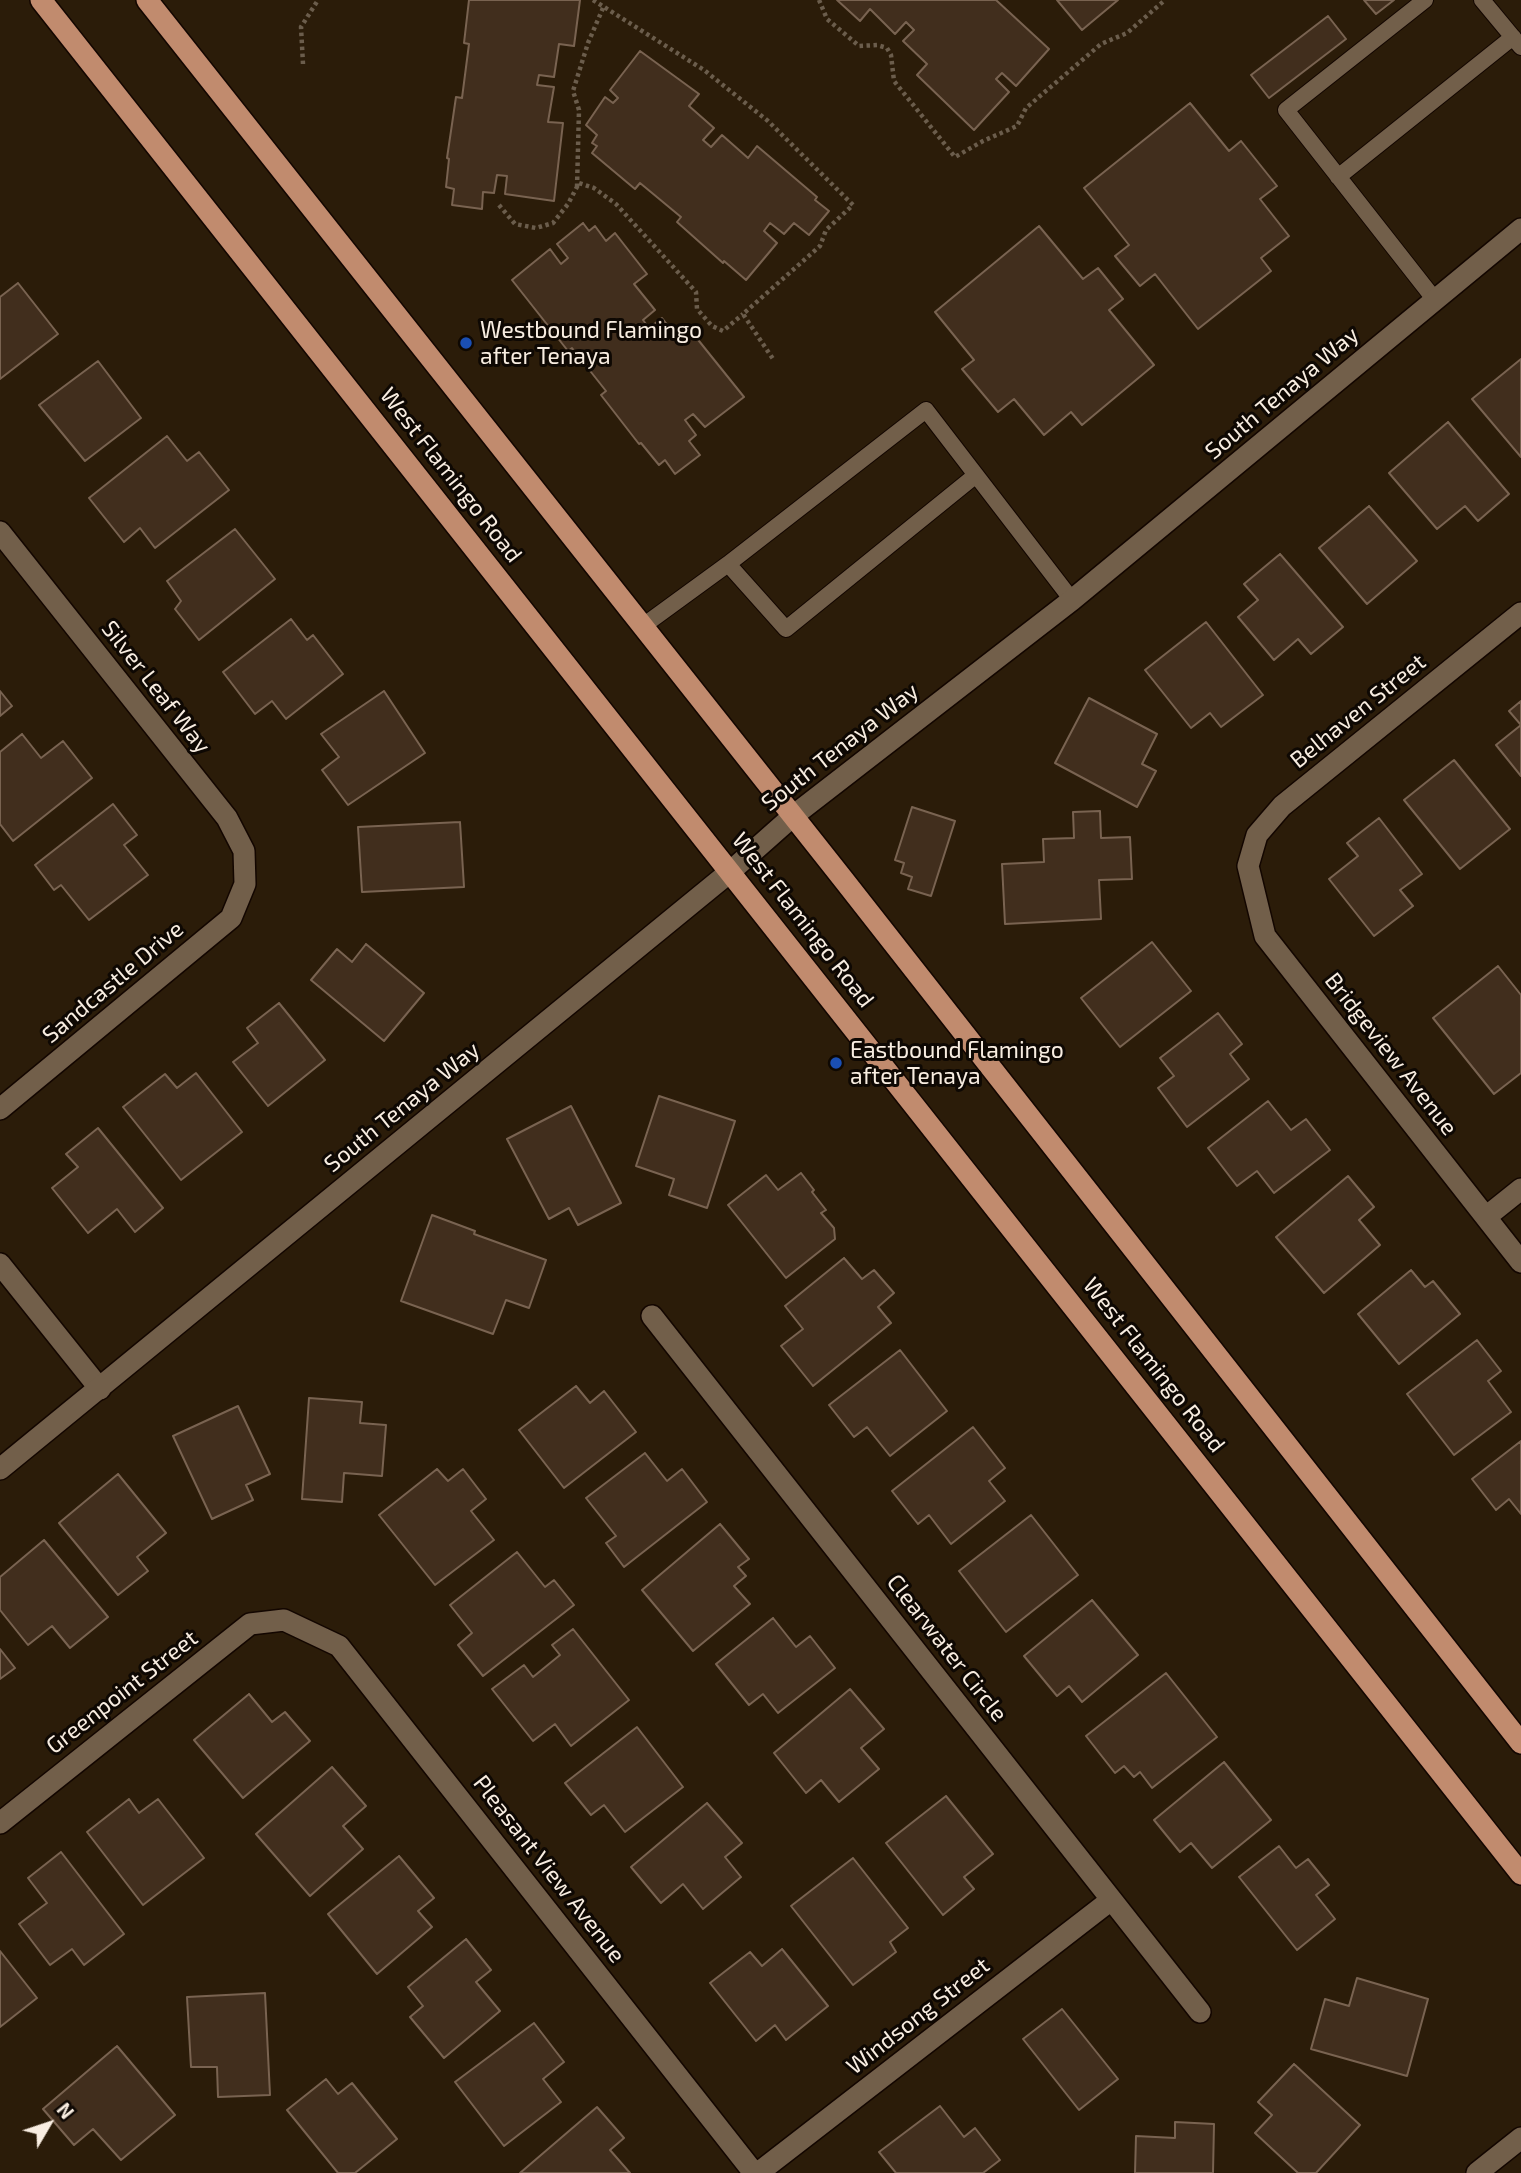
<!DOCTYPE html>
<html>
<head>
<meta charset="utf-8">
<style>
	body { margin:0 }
	#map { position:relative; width:1521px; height:2173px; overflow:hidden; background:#2b1c09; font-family:"Exo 2",sans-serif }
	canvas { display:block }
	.north { position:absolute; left:14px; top:2089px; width:70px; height:70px; -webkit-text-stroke:5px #0e0803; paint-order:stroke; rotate:51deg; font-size:19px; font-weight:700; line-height:28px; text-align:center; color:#f8ede1 }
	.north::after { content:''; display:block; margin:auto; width:24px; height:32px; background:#f8ede1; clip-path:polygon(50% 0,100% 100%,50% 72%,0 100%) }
</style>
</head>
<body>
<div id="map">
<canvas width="1521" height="2173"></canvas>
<div class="north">N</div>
</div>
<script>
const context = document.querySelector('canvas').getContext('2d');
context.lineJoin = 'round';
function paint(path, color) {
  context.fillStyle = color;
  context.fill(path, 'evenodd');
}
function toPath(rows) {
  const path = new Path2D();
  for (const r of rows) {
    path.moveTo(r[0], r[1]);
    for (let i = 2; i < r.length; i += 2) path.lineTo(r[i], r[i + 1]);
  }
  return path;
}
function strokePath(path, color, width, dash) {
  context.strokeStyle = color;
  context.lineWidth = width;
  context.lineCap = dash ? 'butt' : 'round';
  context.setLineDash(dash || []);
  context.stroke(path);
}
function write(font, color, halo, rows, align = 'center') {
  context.font = font + ' "Exo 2",sans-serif';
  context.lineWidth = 6;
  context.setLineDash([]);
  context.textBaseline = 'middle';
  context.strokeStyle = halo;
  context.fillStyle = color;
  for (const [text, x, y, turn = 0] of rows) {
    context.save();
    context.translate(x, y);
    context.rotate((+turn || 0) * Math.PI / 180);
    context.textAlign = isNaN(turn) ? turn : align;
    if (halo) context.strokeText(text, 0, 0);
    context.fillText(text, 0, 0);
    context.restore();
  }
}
const building = toPath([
	[469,0,580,0,574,46,559,44,554,77,539,75,537,85,554,87,548,122,563,123,554,201,505,194,507,176,497,175,494,193,483,192,482,209,452,205,454,189,446,187,449,159,447,158,456,97,462,98,469,44,464,43,469,0],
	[837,0,996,0,1049,49,1016,86,1002,73,996,79,1009,92,974,130,917,75,927,64,903,41,914,30,906,22,895,34,870,9,860,21,837,0],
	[1057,0,1118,0,1082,30,1057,0],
	[1364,0,1394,0,1376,14,1364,0],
	[1328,16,1346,39,1269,98,1251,75,1328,16],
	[640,51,699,94,689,106,714,128,703,140,711,147,722,135,748,158,757,146,817,197,815,200,829,211,809,235,794,223,784,234,770,223,764,231,777,243,746,280,724,261,723,263,677,222,681,217,640,183,635,189,592,153,597,146,592,143,597,135,586,125,605,97,613,103,618,98,610,90,640,51],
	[1190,103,1229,151,1241,141,1277,186,1260,199,1289,236,1261,258,1271,271,1198,329,1155,274,1140,286,1115,256,1129,245,1084,188,1190,103],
	[583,223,589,231,595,226,606,241,615,233,647,274,634,284,655,310,643,320,649,328,662,318,683,345,695,336,744,397,705,427,693,414,685,420,696,435,689,441,700,455,675,474,665,460,659,465,641,443,639,444,601,395,606,391,572,348,568,351,512,280,550,249,561,264,568,258,557,244,583,223],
	[1039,226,1083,279,1098,268,1123,299,1109,310,1154,365,1082,425,1071,412,1044,435,1014,399,998,412,962,369,974,360,935,312,1039,226],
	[18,283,58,334,0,379,0,297,18,283],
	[1521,359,1521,457,1472,399,1521,359],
	[98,361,141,418,85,461,39,405,98,361],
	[1448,422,1509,494,1478,521,1465,506,1437,529,1389,473,1448,422],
	[167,436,187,461,199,452,229,490,155,548,140,528,124,542,89,498,167,436],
	[1369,506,1417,561,1367,604,1319,548,1369,506],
	[235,529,275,579,199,640,175,609,181,601,167,581,235,529],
	[1280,554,1343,627,1311,654,1298,639,1274,660,1238,617,1258,600,1244,584,1280,554],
	[291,619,307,640,313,635,343,674,286,719,272,701,255,714,223,672,291,619],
	[1206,622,1263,695,1221,727,1210,713,1191,728,1145,670,1206,622],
	[0,691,12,706,0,716,0,691],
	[384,691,425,753,348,805,322,770,339,757,321,734,384,691],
	[1089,698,1157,734,1142,764,1156,771,1137,807,1055,763,1089,698],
	[1521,701,1521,776,1496,745,1521,725,1509,711,1521,701],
	[22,734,41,758,63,741,92,778,13,841,0,824,0,752,22,734],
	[1454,760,1510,829,1460,869,1404,800,1454,760],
	[113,804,137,835,124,845,148,875,89,920,61,885,54,890,35,865,113,804],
	[912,807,955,821,931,896,908,889,912,877,901,873,904,863,895,860,912,807],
	[1100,811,1101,838,1130,837,1132,879,1099,880,1101,919,1005,924,1002,864,1044,862,1043,839,1074,838,1073,812,1100,811],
	[1379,818,1422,874,1400,890,1413,906,1374,936,1329,879,1358,856,1347,843,1379,818],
	[460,822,464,887,362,892,358,827,460,822],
	[1152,942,1191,991,1120,1047,1081,998,1152,942],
	[366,944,424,993,384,1041,311,980,337,949,352,962,366,944],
	[1498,966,1521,995,1521,1073,1494,1094,1433,1018,1498,966],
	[279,1003,325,1060,268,1106,233,1062,258,1043,247,1028,279,1003],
	[1218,1013,1242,1044,1230,1054,1249,1079,1187,1127,1158,1088,1174,1076,1160,1058,1218,1013],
	[196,1073,242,1132,181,1180,123,1107,165,1074,177,1088,196,1073],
	[659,1096,735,1121,707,1208,669,1195,674,1179,636,1166,659,1096],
	[1268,1101,1291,1130,1306,1119,1330,1150,1274,1193,1257,1171,1237,1186,1208,1148,1268,1101],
	[571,1106,621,1203,578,1225,569,1208,549,1219,507,1139,571,1106],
	[98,1128,163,1208,135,1232,117,1209,88,1233,52,1188,78,1167,66,1154,98,1128],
	[801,1173,814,1190,812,1192,826,1210,821,1213,834,1228,835,1239,786,1278,728,1205,766,1175,778,1190,801,1173],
	[1348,1176,1374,1207,1359,1220,1380,1245,1324,1293,1276,1237,1348,1176],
	[432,1215,475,1231,474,1234,546,1260,529,1308,506,1300,493,1334,401,1301,432,1215],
	[844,1258,862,1279,874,1270,894,1293,878,1307,891,1323,813,1386,781,1346,803,1329,785,1306,844,1258],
	[1411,1270,1425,1287,1433,1281,1460,1314,1399,1364,1358,1314,1411,1270],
	[1477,1340,1501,1371,1488,1381,1511,1412,1454,1455,1407,1394,1477,1340],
	[900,1350,947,1411,890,1456,867,1427,854,1437,829,1405,900,1350],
	[576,1386,590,1403,604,1391,636,1432,564,1488,519,1430,576,1386],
	[309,1398,362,1402,360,1423,386,1425,382,1476,344,1473,342,1502,302,1499,309,1398],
	[238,1406,270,1474,246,1485,253,1500,212,1519,173,1436,238,1406],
	[973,1427,1005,1468,989,1481,1005,1501,951,1544,929,1515,918,1524,892,1491,973,1427],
	[1521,1441,1521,1514,1509,1499,1496,1510,1472,1479,1521,1441],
	[645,1453,667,1481,682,1469,707,1502,624,1567,606,1543,616,1536,586,1498,645,1453],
	[437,1469,448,1481,463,1469,486,1499,471,1511,494,1540,435,1585,379,1515,437,1469],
	[118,1474,166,1533,137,1557,148,1571,118,1595,59,1523,118,1474],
	[1031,1515,1078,1575,1006,1632,959,1571,1031,1515],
	[720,1524,749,1559,738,1567,746,1576,734,1586,750,1604,693,1651,642,1590,720,1524],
	[44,1540,108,1617,70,1648,52,1626,28,1645,0,1610,0,1577,44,1540],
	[517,1552,545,1587,554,1580,574,1605,483,1676,458,1645,472,1633,450,1605,517,1552],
	[1092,1600,1138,1655,1082,1702,1069,1686,1057,1696,1024,1656,1092,1600],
	[773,1618,796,1647,810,1636,835,1668,778,1713,763,1694,749,1705,716,1664,773,1618],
	[573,1629,629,1700,571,1746,555,1724,533,1741,492,1689,524,1665,533,1677,560,1655,552,1645,573,1629],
	[0,1649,15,1668,0,1679,0,1649],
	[1166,1673,1217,1737,1152,1788,1140,1772,1134,1777,1124,1766,1115,1773,1086,1736,1166,1673],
	[850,1689,884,1729,861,1748,879,1769,839,1802,821,1780,806,1793,774,1753,850,1689],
	[249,1694,272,1722,285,1712,310,1741,243,1798,194,1740,249,1694],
	[637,1727,683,1787,625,1832,604,1805,591,1815,565,1783,637,1727],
	[1224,1762,1271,1820,1212,1868,1191,1843,1180,1852,1154,1820,1224,1762],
	[332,1767,366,1806,343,1826,363,1849,310,1896,256,1834,332,1767],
	[946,1796,993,1854,964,1877,974,1889,943,1915,886,1843,946,1796],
	[129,1799,139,1813,158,1799,204,1858,143,1905,87,1832,129,1799],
	[707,1803,742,1843,725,1857,741,1877,703,1909,683,1884,661,1903,631,1867,707,1803],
	[1279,1846,1296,1868,1308,1859,1329,1885,1316,1895,1335,1919,1297,1950,1239,1877,1279,1846],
	[61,1852,124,1934,84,1965,72,1949,50,1965,19,1924,47,1903,28,1878,61,1852],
	[399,1856,434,1898,418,1911,432,1927,377,1974,328,1914,399,1856],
	[853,1858,908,1928,890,1942,896,1952,853,1985,791,1906,853,1858],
	[466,1939,491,1970,476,1982,500,2011,444,2058,410,2017,423,2006,408,1987,466,1939],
	[782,1949,828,2006,786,2040,775,2025,756,2041,710,1983,750,1952,762,1966,782,1949],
	[0,1951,37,1998,0,2027,0,1951],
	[1357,1978,1428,1999,1407,2076,1311,2049,1325,1999,1349,2006,1357,1978],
	[265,1993,270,2095,218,2097,217,2067,191,2067,187,1997,265,1993],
	[1062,2009,1118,2079,1079,2110,1023,2039,1062,2009],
	[534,2023,564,2062,543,2079,561,2102,504,2146,455,2082,534,2023],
	[117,2046,175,2115,121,2160,93,2129,74,2145,43,2109,117,2046],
	[1294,2064,1360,2125,1316,2173,1298,2173,1255,2133,1272,2115,1258,2102,1294,2064],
	[326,2079,338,2094,352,2083,397,2139,355,2173,338,2173,287,2110,326,2079],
	[940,2106,964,2137,975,2128,1000,2160,983,2173,896,2173,879,2152,940,2106],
	[597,2107,624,2138,610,2150,630,2173,520,2173,597,2107],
	[1175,2122,1214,2124,1213,2173,1135,2173,1136,2136,1175,2138,1175,2122]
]);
const path = toPath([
	[593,0,704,70,768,121,853,205,826,230,820,246,743,314,773,359],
	[819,0,827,19,859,46,877,45,887,48,891,55,894,81,955,157,983,141,1017,126,1026,108,1101,44,1127,33,1165,0],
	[303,64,301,27,318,0],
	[577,187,579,110,573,91,588,43,603,8],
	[499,205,515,224,536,228,553,223,568,204,579,183,594,188,616,204,696,292,697,309,712,326,723,331,743,314]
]);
const lane = toPath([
	[1425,0,1286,110,1435,300],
	[1482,0,1521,47],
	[1338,177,1513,37],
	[728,564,786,629,976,475],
	[643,626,728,564,926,410,1072,600]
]);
const street = toPath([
	[0,532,227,818,244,851,245,884,231,918,0,1109],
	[1521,613,1282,806,1257,835,1248,866,1265,936,1521,1262],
	[1486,1217,1521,1189],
	[0,1264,100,1389],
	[652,1316,1200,2012],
	[0,1823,250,1624,284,1620,339,1646,754,2173],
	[758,2173,1111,1900],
	[1477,2173,1521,2138]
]);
const secondary = toPath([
	[0,1469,731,871,793,816,1072,600,1521,229]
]);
const primary = toPath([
	[41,0,1521,1874],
	[147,0,843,879,1521,1743]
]);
const markers = [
	[466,343,7,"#1a4fb4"],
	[836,1063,7,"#1a4fb4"]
];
const poiNames = [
	["Westbound Flamingo",480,330],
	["after Tenaya",480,356],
	["Eastbound Flamingo",850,1050],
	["after Tenaya",850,1076]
];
const streetNames = [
	["South Tenaya Way",1282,393,-40],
	["West Flamingo Road",451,475,52],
	["Silver Leaf Way",156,687,52],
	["Belhaven Street",1358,711,-39],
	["South Tenaya Way",840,747,-38],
	["West Flamingo Road",803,920,52],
	["Sandcastle Drive",113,982,-40],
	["Bridgeview Avenue",1391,1054,52],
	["South Tenaya Way",402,1107,-39],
	["West Flamingo Road",1154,1365,52],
	["Clearwater Circle",947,1648,52],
	["Greenpoint Street",122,1692,-38],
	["Pleasant View Avenue",549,1869,52],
	["Windsong Street",918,2016,-38]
];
paint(building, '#412e1d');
strokePath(building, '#796351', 2);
strokePath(lane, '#130600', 18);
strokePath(street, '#130600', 24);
strokePath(secondary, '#130600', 24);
strokePath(primary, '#130600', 24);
strokePath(path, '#6b5d4c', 4.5, [3.5, 3.5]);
strokePath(lane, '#725f4a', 16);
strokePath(street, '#725f4a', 21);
strokePath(secondary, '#725f4a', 21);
strokePath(primary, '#c18b6e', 21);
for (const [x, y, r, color] of markers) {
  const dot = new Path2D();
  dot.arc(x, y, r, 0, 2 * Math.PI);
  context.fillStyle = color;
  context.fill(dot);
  strokePath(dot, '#0e0803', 2.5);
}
write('23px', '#f8ede1', '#0e0803', poiNames, 'left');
write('23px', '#f8ede1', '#0e0803', streetNames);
</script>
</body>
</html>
